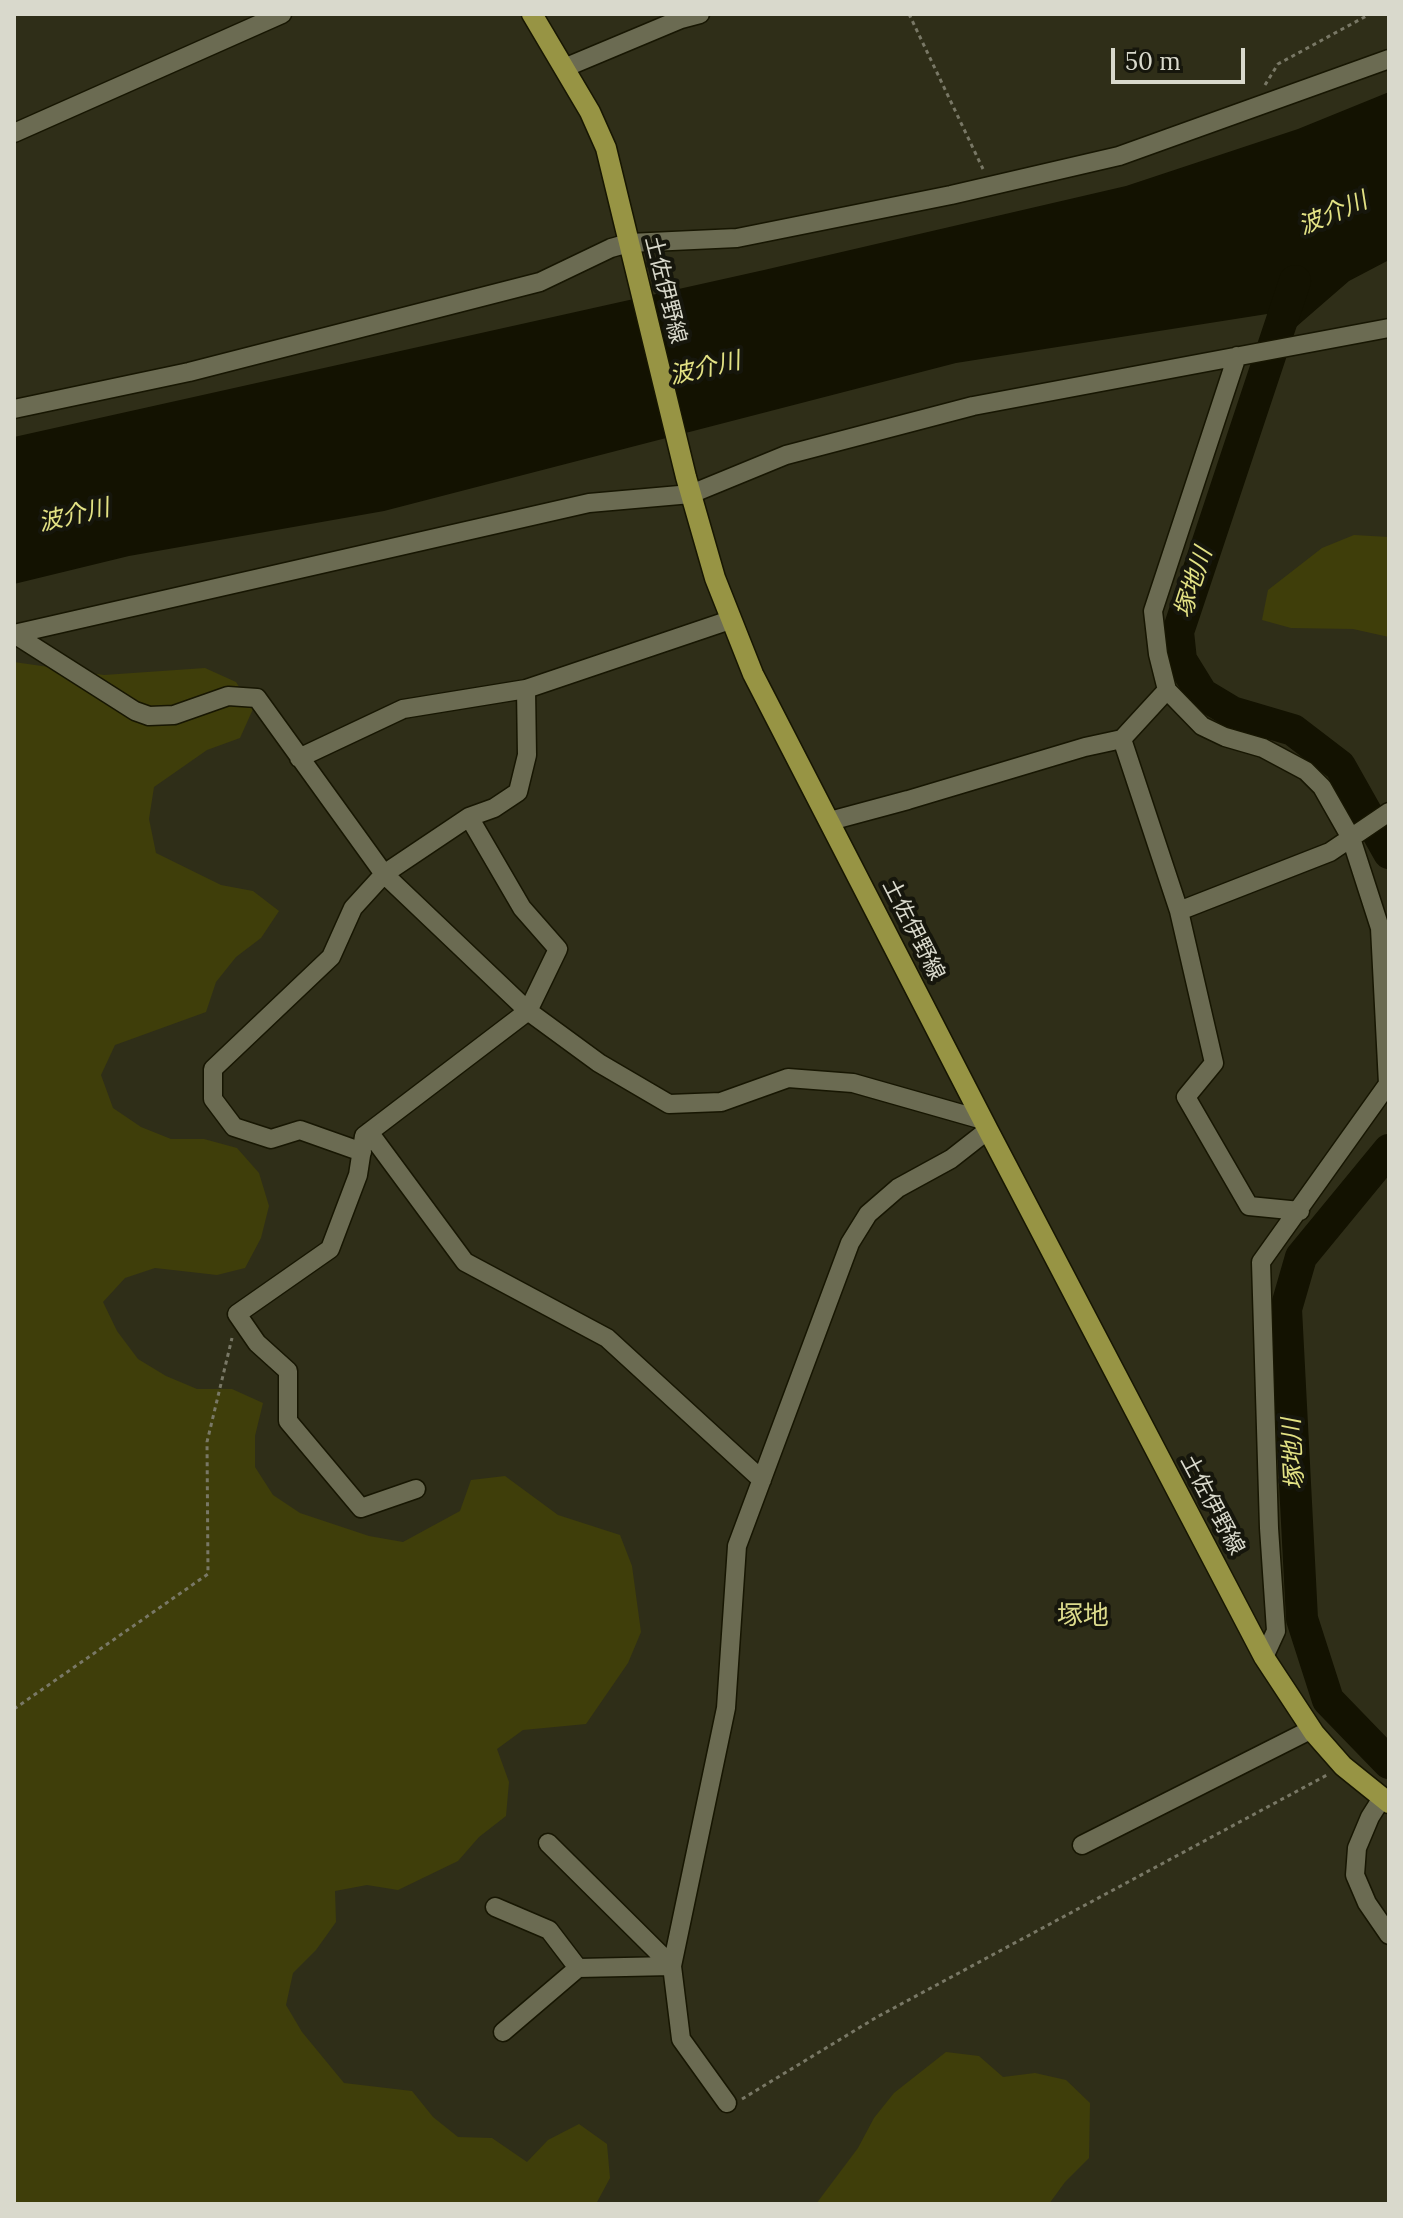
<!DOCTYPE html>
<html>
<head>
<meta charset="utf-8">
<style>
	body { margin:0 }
	#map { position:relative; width:1403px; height:2218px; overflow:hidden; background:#2f2e18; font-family:Lora,serif }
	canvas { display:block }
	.frame { position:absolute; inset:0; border:16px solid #d9d9cc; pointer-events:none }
	.scale { position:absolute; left:1111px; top:48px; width:134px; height:36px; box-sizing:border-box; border:4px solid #d9d9cc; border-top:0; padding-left:10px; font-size:24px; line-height:28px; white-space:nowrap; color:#d9d9cc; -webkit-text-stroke:6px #16160c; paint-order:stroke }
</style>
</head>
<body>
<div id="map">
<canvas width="1403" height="2218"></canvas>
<div class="frame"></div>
<div class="scale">50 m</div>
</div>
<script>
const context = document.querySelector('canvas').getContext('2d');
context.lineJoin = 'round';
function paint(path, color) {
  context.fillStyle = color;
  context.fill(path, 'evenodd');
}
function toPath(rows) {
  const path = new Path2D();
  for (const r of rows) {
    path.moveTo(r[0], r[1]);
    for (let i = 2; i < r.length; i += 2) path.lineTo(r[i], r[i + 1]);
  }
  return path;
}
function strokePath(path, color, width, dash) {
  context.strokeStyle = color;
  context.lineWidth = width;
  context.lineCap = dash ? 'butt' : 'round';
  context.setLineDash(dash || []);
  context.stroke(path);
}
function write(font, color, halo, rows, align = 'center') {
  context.font = font + ' Lora,"Noto Sans JP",serif';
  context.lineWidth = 8;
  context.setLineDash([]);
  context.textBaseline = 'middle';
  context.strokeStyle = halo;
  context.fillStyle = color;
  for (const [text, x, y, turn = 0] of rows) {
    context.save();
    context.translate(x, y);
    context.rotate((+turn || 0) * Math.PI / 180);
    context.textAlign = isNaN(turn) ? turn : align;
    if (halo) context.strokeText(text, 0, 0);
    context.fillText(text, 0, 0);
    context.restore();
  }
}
const green = toPath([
	[1354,535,1389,537,1389,637,1353,629,1291,628,1262,620,1268,590,1322,548],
	[14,662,104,675,205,668,236,682,253,709,240,738,207,750,154,787,149,819,156,853,221,885,253,891,279,911,261,938,236,957,216,982,206,1012,115,1045,101,1075,113,1108,141,1127,171,1139,204,1139,237,1148,259,1173,269,1206,261,1238,245,1268,217,1275,155,1268,125,1278,103,1302,117,1331,138,1359,166,1376,197,1389,232,1389,263,1403,255,1436,255,1467,273,1495,300,1513,369,1536,403,1542,460,1511,471,1480,505,1476,558,1515,620,1535,632,1566,641,1632,628,1663,586,1724,523,1730,497,1749,509,1782,506,1816,479,1837,458,1861,398,1890,367,1885,335,1891,336,1922,316,1950,293,1973,286,2005,302,2032,344,2083,412,2091,433,2117,458,2137,492,2138,527,2162,548,2140,579,2124,607,2144,610,2178,596,2204,14,2204],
	[946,2052,979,2056,1003,2077,1035,2073,1066,2080,1090,2103,1089,2158,1065,2182,1049,2204,816,2204,858,2148,874,2118,894,2093]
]);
const water = toPath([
	[1389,92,1389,260,1349,281,1296,327,1267,314,956,363,384,511,129,556,14,584,14,437,764,270,1126,186,1298,129]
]);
const river = toPath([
	[1295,281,1178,632,1181,660,1202,694,1232,712,1293,730,1340,766,1389,853],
	[1389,1150,1301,1257,1286,1309,1302,1619,1328,1700,1389,1763]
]);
const path = toPath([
	[909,14,983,169],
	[1265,85,1278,64,1370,14],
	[14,1709,208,1574,207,1442,232,1338],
	[742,2099,877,2017,1327,1775]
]);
const minor = toPath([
	[564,68,681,19,700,14],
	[14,133,282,14],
	[14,409,189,372,540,282,611,248,629,243,737,238,951,195,1119,156,1389,59],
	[14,634,589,503,691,494,786,455,973,406,1389,328],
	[14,634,135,711,149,716,174,715,228,696,257,698,384,874,469,817,494,808,518,792,527,755,526,689,730,620],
	[1167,690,1158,654,1153,611,1237,356],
	[1122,739,1179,911,1330,852,1389,812],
	[299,758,403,709,526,689],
	[830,821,908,800,1085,747,1122,739,1167,690,1202,726,1225,737,1263,748,1306,771,1322,787,1351,838,1380,928,1388,1084,1261,1262,1269,1528,1276,1631,1264,1657],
	[1179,911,1214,1063,1186,1097,1249,1206,1300,1211],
	[369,1132,465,1262,607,1338,762,1480],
	[362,1152,300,1130,271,1139,234,1127,213,1099,213,1069,331,957,353,908,384,874,528,1011,599,1063,669,1104,721,1102,788,1078,853,1083,983,1120],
	[416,1489,361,1508,288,1421,288,1371,257,1343,237,1314,330,1249,358,1175,364,1136,528,1011,558,949,522,908,469,817],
	[1382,1798,1370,1817,1357,1848,1355,1875,1367,1903,1389,1935],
	[548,1843,672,1966],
	[1082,1845,1312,1729],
	[495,1907,549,1930,578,1968,503,2032],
	[578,1968,672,1966],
	[727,2103,681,2039,672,1966,726,1708,737,1546,850,1243,868,1214,898,1188,951,1159,988,1130]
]);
const major = toPath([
	[532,14,590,112,606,148,686,477,715,578,753,674,988,1130,1264,1657,1314,1733,1343,1766,1389,1803]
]);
const streetNames = [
	["土佐伊野線",665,290,76],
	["土佐伊野線",913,930,63],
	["土佐伊野線",1212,1505,62]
];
const waterNames = [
	["波介川",1333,214,-23],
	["波介川",705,369,-13],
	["波介川",74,516,-13],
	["塚地川",1194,583,-72],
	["塚地川",1294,1454,-93]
];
const quarterNames = [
	["塚地",1083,1617]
];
paint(green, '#3f3e0a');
paint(water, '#131201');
strokePath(river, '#131201', 32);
strokePath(minor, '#171602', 21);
strokePath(major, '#171602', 23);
strokePath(path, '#797866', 3, [4, 4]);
strokePath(minor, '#6b6b52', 18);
strokePath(major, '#979444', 20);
write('22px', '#d9d9cc', '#16160c', streetNames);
write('italic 24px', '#e3e284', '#16160c', waterNames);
write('26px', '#dcdb8c', '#16160c', quarterNames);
</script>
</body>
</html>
